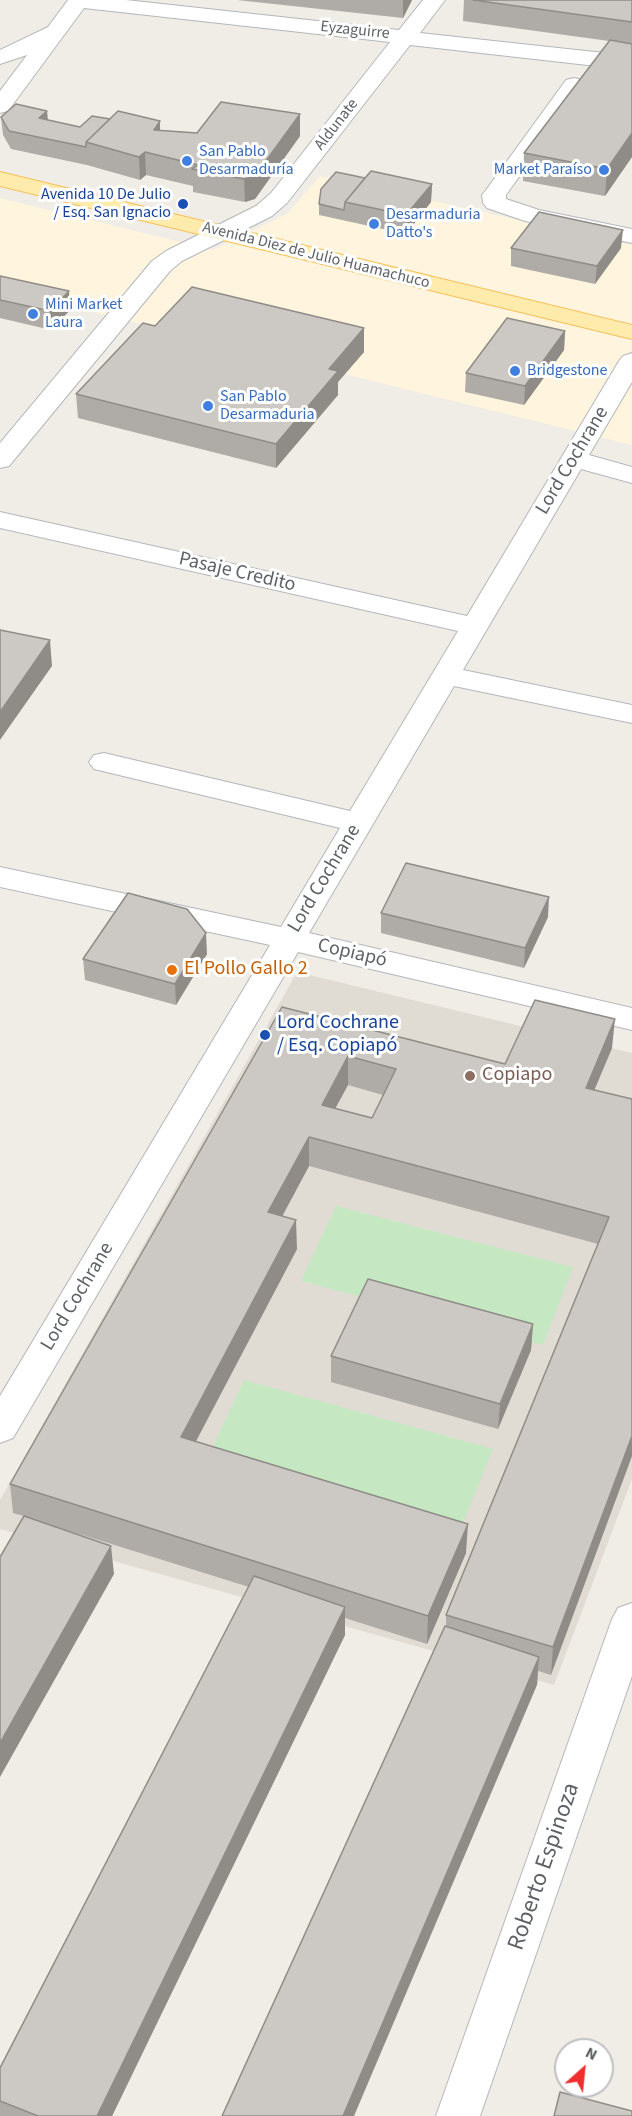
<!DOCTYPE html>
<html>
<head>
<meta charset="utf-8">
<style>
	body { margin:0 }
	#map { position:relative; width:632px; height:2116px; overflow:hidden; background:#f0ede6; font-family:"Source Sans 3",sans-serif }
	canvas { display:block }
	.north { position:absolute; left:554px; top:2038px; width:60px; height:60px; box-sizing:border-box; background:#fff; border:2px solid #bfc0c2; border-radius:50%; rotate:27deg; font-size:16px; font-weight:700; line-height:24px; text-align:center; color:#5e6267 }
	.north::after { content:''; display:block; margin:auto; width:21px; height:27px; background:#f02e2d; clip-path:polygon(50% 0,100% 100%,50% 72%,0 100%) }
</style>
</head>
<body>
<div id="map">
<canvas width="632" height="2116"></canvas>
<div class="north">N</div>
</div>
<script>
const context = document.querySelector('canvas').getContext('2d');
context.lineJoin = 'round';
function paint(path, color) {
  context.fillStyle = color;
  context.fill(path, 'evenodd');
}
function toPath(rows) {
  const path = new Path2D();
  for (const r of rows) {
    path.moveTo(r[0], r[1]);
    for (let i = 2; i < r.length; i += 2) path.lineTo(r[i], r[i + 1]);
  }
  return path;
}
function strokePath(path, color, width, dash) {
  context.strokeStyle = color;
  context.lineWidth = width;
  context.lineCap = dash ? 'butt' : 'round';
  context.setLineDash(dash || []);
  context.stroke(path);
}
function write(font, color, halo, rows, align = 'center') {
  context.font = font + ' "Source Sans 3",sans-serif';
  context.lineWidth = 6;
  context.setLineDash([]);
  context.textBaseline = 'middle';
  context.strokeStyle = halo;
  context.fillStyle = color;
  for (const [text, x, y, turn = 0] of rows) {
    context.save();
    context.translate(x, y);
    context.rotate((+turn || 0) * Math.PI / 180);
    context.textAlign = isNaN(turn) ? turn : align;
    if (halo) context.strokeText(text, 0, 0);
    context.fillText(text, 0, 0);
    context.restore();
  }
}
const commercial = toPath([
	[320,176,632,245,632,445,0,289,0,198,213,250,287,214]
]);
const education = toPath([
	[297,972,632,1053,632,1479,554,1685,0,1529,0,1500]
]);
const green = toPath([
	[336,1206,573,1267,543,1345,301,1281],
	[244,1380,493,1449,458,1535,205,1463]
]);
const minor = toPath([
	[68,0,126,0,399,30,423,0,445,0,420,33,632,56,632,70,410,45,287,203,272,216,182,261,170,271,9,466,0,468,0,443,152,261,166,251,256,206,271,193,390,42,84,8,8,111,0,113,0,91,27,55,0,64,0,50,48,27,68,0],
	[574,78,582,80,585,85,506,195,506,199,539,210,632,229,632,243,525,221,487,208,483,203,482,195,486,190,566,80,574,78],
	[632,353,632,382,589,455,632,467,632,483,581,469,463,670,632,705,632,723,454,686,309,933,632,1008,632,1030,298,952,13,1438,0,1443,0,1396,270,945,0,887,0,867,281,927,340,828,94,769,89,762,94,755,104,753,350,811,458,631,0,528,0,512,467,616,619,361,623,356,632,353],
	[632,1603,632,1676,480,2116,436,2116,612,1619,618,1608,632,1603]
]);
const major = toPath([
	[0,172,632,325,632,339,0,186,0,172]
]);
const wall = toPath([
	[237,0,412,0,403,18],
	[464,0,632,0,632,157,605,196,523,181,524,153,609,41,463,21],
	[47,111,48,120,80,127,160,130,197,133,300,114,300,136,255,199,245,202,193,192,193,186,146,175,140,180,87,165,11,149,3,135,1,117],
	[365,178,432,184,431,202,406,234,319,215,319,204],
	[511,248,621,248,595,284,511,266],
	[0,276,70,310,51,330,0,318],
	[155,326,364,328,364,352,338,382,338,395,276,468,78,418,76,394],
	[565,331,564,350,524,405,465,392,466,373],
	[381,913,548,917,524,968,381,933],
	[207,954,176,1005,85,980,83,959],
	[282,1007,505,1064,612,1048,594,1090,632,1099,551,1675,538,1671,537,1685,446,1626,446,1615,598,1244,309,1166,282,1216,297,1249,195,1442,466,1553,427,1644,345,1618,345,1635,112,2116,0,2116,0,2068,249,1587,28,1518,114,1574,24,1516,13,1513,10,1484],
	[348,1085,383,1095,372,1118,335,1108],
	[533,1324,531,1350,498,1429,331,1382,331,1356]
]);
const shadedWall = toPath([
	[403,0,412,0,403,18],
	[47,111,48,128,39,118],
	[300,114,300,136,255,199,245,202,244,179],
	[160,121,160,144,154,130],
	[632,133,632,157,605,196,607,169],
	[145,152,146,175,140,180,139,157],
	[432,184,431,202,406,234,406,215],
	[623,230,621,248,595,284,597,266],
	[69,291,70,310,51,330,50,311],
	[364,328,364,352,338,382,338,395,276,468,276,444,329,369],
	[565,331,564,350,524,405,525,386],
	[50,640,52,666,0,740,0,712],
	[549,897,548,917,524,968,525,948],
	[206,933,207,954,176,1005,175,984],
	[615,1019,612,1048,583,1117,586,1088],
	[348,1056,348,1085,322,1133,322,1105],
	[309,1137,309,1166,269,1241,268,1212],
	[296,1220,297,1249,183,1466,181,1437],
	[533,1324,531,1350,498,1429,500,1404],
	[632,1436,632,1456,551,1675,553,1647],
	[468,1524,466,1553,427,1644,428,1616],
	[111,1546,114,1574,0,1777,0,1743],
	[345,1607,345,1635,112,2116,97,2116],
	[539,1657,537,1685,354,2116,343,2116]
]);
const building = toPath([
	[473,0,632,0,632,22,473,0],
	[610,40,632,44,632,133,607,169,524,153,610,40],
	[221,102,300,114,255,176,244,179,192,169,198,165,145,152,139,157,86,142,118,111,160,121,154,130,197,133,221,102],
	[16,104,47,111,39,118,80,127,92,116,110,119,86,142,86,147,9,131,1,117,16,104],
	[371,171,432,184,406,215,345,202,371,171],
	[336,172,365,178,345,202,344,210,319,204,321,189,336,172],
	[539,212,623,230,597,266,511,248,539,212],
	[0,276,69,291,50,311,0,300,0,276],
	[192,287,364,328,329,369,338,371,276,444,76,394,143,323,155,326,192,287],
	[507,318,565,331,525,386,466,373,507,318],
	[0,630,50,640,0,712,0,630],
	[406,863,549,897,525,948,381,913,406,863],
	[128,893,187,909,206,933,175,984,83,959,128,893],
	[535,1000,615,1019,586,1088,632,1099,632,1436,553,1647,446,1615,609,1217,309,1137,268,1212,296,1220,181,1437,468,1524,428,1616,10,1484,282,1007,505,1064,535,1000],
	[348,1056,396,1069,372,1118,322,1105,348,1056],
	[368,1279,533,1324,500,1404,331,1356,368,1279],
	[24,1516,111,1546,0,1743,0,1557,24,1516],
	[254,1576,345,1607,97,2116,38,2116,0,2101,0,2068,254,1576],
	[445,1626,539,1657,343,2116,222,2116,445,1626],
	[560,2092,632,2111,632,2116,554,2116,560,2092]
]);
const markers = [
	[187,161,6,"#3f7fe0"],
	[604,170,6,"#3f7fe0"],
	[183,204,6,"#1a4fb4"],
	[374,224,6,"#3f7fe0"],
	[33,314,6,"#3f7fe0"],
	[515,371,6,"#3f7fe0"],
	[208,406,6,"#3f7fe0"],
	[172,970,6,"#e8710a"],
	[265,1035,6,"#1a4fb4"],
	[470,1076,6,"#8d6e63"]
];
const farStreetnames = [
	["Eyzaguirre",355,31,6],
	["Aldunate",337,125,-52],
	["Avenida Diez de Julio Huamachuco",316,256,14]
];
const farShopnames = [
	["San Pablo",199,152],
	["Desarmaduría",199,170],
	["Market Paraíso",592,170,"right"],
	["Desarmaduria",386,215],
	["Datto's",386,233],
	["Mini Market",45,305],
	["Laura",45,323],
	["Bridgestone",527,371],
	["San Pablo",220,397],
	["Desarmaduria",220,415]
];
const farTransitnames = [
	["Avenida 10 De Julio",171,195],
	["/ Esq. San Ignacio",171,213]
];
const streetNames = [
	["Lord Cochrane",573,461,-59],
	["Pasaje Credito",237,573,13],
	["Lord Cochrane",325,879,-59],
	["Copiapó",352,954,13],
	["Lord Cochrane",78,1297,-59]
];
const foodNames = [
	["El Pollo Gallo 2",184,970]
];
const transitNames = [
	["Lord Cochrane",277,1024],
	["/ Esq. Copiapó",277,1047]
];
const educationNames = [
	["Copiapo",482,1076]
];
const nearStreetnames = [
	["Roberto Espinoza",545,1867,-71]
];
paint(commercial, '#fff4dd');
paint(education, '#e0dcd4');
paint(green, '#c5e8c2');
strokePath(minor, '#b3b7bb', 2);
strokePath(major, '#f6bf59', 2);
paint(minor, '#fff');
paint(major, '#ffecac');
paint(wall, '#afaca8');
paint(shadedWall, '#8f8c88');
paint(building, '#ccc8c3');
strokePath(building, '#8f8c88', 1.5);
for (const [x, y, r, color] of markers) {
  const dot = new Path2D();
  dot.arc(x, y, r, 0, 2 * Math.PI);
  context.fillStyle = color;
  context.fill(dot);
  strokePath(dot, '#fff', 2);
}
write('16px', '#5e6267', '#fff', farStreetnames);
write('16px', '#366cbe', '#fff', farShopnames, 'left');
write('16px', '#164399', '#fff', farTransitnames, 'right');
write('20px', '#5e6267', '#fff', streetNames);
write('20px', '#c56008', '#fff', foodNames, 'left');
write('20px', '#164399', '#fff', transitNames, 'left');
write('20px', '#785e54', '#fff', educationNames, 'left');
write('24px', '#5e6267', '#fff', nearStreetnames);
</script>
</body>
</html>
